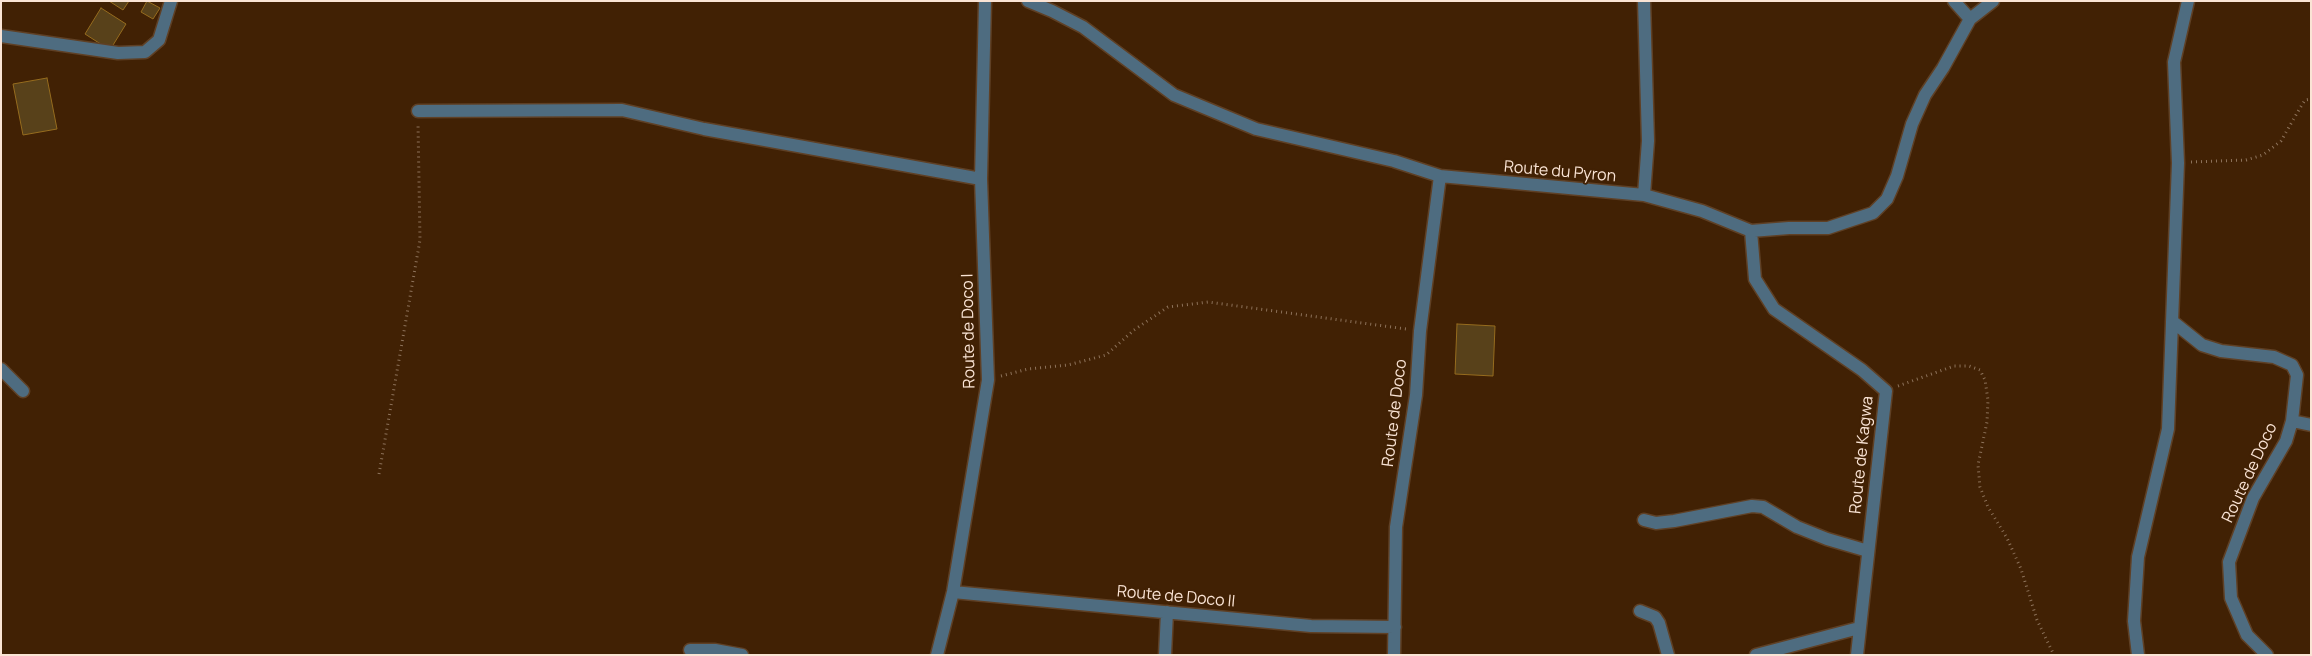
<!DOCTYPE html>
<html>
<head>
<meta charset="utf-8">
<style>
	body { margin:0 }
	#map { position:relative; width:2312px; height:656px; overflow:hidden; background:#412104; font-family:Manrope,sans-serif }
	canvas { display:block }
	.frame { position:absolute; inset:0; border:2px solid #fae4d5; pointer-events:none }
</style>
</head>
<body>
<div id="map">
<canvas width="2312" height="656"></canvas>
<div class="frame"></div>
</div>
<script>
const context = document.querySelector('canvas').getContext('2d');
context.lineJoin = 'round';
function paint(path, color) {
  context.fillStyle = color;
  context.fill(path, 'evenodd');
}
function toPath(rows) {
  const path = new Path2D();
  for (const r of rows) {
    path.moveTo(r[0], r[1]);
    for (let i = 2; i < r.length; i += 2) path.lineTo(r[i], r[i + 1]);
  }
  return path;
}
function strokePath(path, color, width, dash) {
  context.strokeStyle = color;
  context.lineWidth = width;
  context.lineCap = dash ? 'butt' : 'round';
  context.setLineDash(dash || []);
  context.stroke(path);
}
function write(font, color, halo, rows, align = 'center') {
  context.font = font + ' Manrope,sans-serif';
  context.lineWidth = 4;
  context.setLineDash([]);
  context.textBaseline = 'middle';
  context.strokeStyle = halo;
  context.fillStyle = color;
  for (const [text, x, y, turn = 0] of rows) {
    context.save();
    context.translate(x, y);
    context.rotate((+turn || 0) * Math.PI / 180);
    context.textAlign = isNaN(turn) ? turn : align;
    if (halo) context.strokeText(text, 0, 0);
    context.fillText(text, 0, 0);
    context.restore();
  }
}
const building = toPath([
	[109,1,129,1,123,10,109,1],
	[147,1,160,8,153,19,141,12,147,1],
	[101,8,126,24,110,50,85,34,101,8],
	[47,78,57,129,23,135,13,84,47,78],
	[1457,324,1495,326,1493,376,1455,374,1457,324]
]);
const path = toPath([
	[2191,162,2246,160,2263,155,2281,141,2300,108,2305,100,2311,99],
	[1001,376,1028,369,1068,365,1106,355,1134,330,1168,307,1208,302,1406,329],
	[1898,386,1954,366,1969,366,1980,370,1985,380,1988,400,1987,422,1978,465,1980,487,1988,507,2007,538,2021,569,2037,620,2054,655],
	[379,474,420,240,418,124]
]);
const minor = toPath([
	[1028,1,1052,11,1083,27,1174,95,1256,129,1394,161,1440,176,1644,195,1702,211,1751,231,1789,228,1828,228,1873,213,1887,199,1897,176,1912,124,1925,95,1943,68,1970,19,1993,1],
	[1954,1,1970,19],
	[1,36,118,53,145,52,159,40,171,1],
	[418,111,622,110,704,129,981,179],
	[1644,195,1648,141,1644,1],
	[1751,231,1755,279,1774,309,1862,370,1886,391,1857,655],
	[2172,321,2202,345,2221,351,2274,357,2292,365,2297,375,2292,421,2286,441,2253,498,2229,562,2231,598,2247,635,2267,655],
	[1,369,23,391],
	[2292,421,2311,425],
	[1644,520,1656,523,1674,521,1752,506,1763,507,1797,527,1827,539,1868,551],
	[953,592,1311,626,1395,627],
	[1640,611,1655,617,1659,623,1668,655],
	[690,650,715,650,742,655],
	[937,655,953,592,988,380,981,179,985,1],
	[1165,655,1167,612],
	[1394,655,1396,527,1416,395,1420,331,1440,176],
	[1756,655,1859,628],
	[2138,655,2134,621,2138,557,2168,429,2178,163,2174,62,2188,1]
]);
const streetNames = [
	["Route du Pyron",1560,172,5],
	["Route de Doco I",969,331,-91],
	["Route de Doco",1395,413,-83],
	["Route de Kagwa",1862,455,-84],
	["Route de Doco",2250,473,-65],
	["Route de Doco II",1176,597,5]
];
paint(building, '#58411a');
strokePath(building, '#966c1e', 1);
strokePath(minor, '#5f4025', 15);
strokePath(path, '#8d725a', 3, [1, 4]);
strokePath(minor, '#4e6c80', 12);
write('16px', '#fae4d5', '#412104', streetNames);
</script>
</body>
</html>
